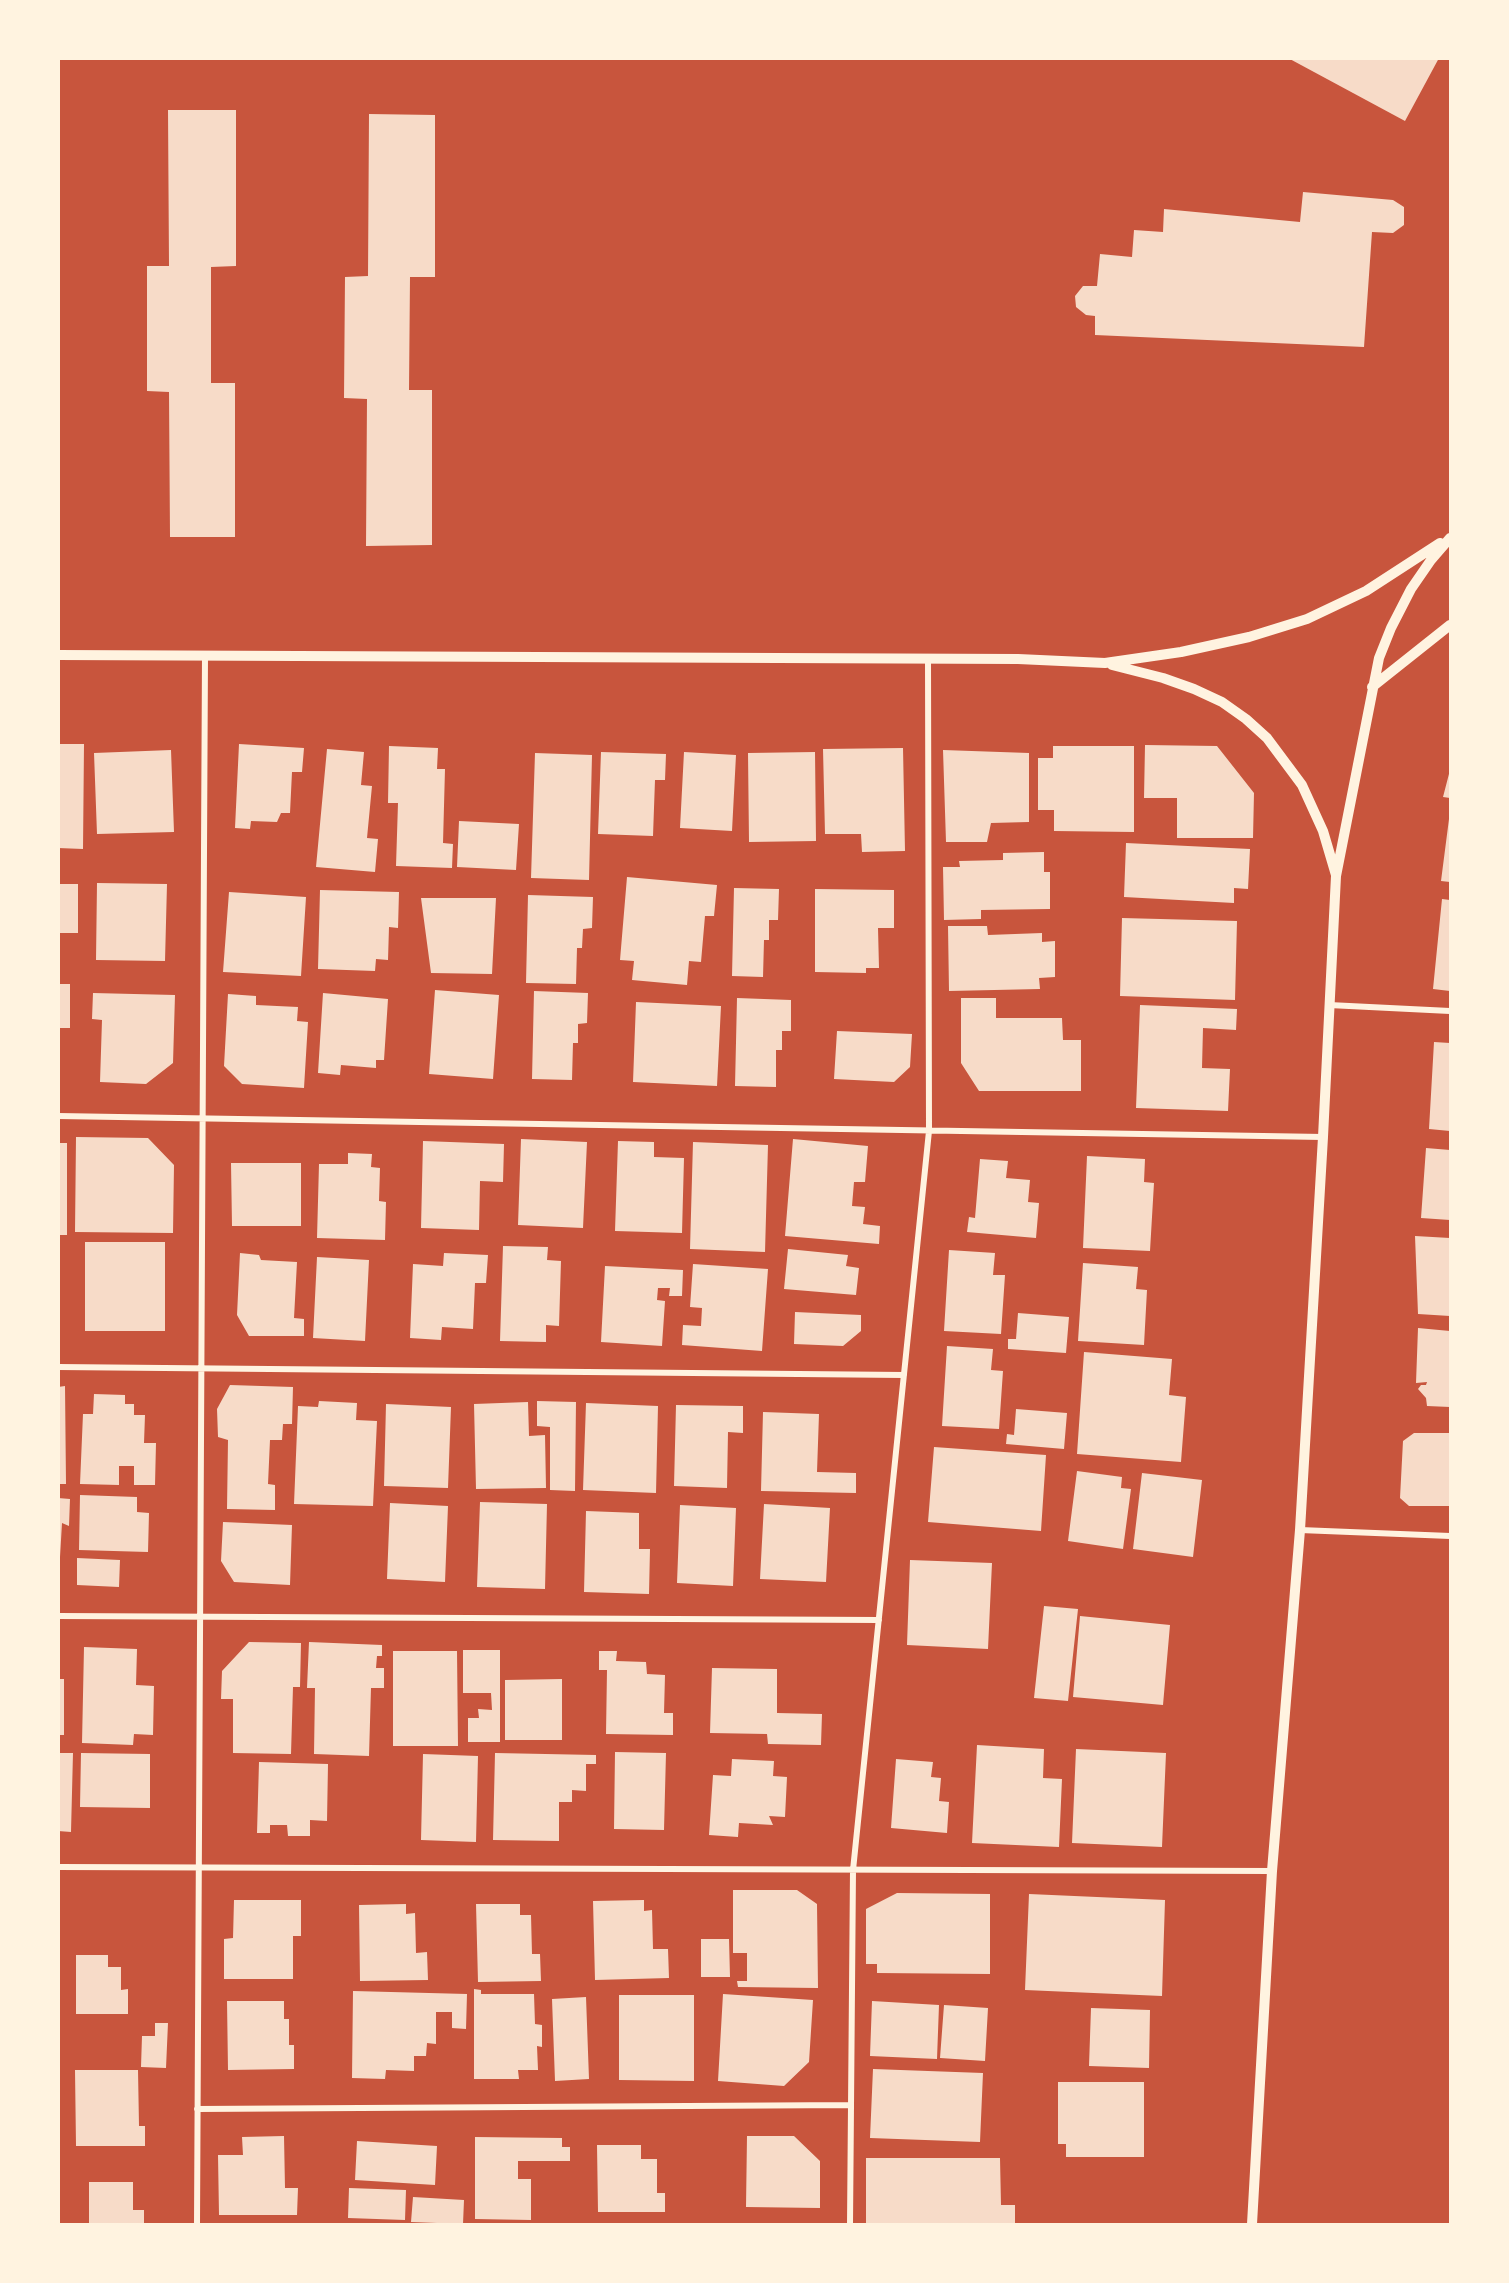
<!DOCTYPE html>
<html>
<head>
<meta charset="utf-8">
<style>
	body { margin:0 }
	#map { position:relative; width:1509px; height:2283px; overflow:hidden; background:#c8553d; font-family:"PT Sans",sans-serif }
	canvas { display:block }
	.frame { position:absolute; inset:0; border:60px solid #fff3e0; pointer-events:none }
</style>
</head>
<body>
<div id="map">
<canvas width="1509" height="2283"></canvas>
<div class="frame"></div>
</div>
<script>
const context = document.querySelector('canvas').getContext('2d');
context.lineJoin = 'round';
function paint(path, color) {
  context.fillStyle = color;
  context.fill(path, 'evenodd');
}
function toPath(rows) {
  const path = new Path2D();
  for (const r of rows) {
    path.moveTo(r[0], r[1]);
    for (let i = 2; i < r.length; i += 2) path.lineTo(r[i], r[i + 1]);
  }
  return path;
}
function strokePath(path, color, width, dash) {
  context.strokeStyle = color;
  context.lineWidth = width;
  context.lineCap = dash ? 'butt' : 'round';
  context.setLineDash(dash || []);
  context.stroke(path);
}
const building = toPath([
	[1288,58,1439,58,1405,121],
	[168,110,236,110,236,266,211,267,211,383,235,383,235,537,170,537,169,392,147,391,147,266,169,266],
	[369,114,435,115,435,277,410,277,409,390,432,390,432,545,366,546,367,399,344,398,345,277,368,276],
	[1303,192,1393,200,1404,207,1404,225,1393,233,1372,232,1364,347,1095,335,1095,316,1086,315,1076,307,1075,296,1083,286,1097,286,1100,254,1132,257,1134,230,1163,232,1164,209,1300,222],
	[58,744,84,744,83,849,58,848],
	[239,744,304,748,302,772,292,772,290,813,281,813,277,822,251,821,250,829,235,828],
	[1145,745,1217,746,1254,793,1253,838,1177,838,1177,798,1144,798],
	[389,746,438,748,437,769,445,769,443,843,453,844,452,868,396,866,398,803,388,803],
	[1053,746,1134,746,1134,832,1054,831,1054,810,1038,810,1038,758,1053,758],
	[903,748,905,851,862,852,861,834,825,834,823,749],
	[327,749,364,752,361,785,372,786,367,838,378,839,375,872,316,867],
	[171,750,174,832,97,834,94,753],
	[943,750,1029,753,1029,822,991,823,987,842,946,842],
	[601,752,666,754,665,780,655,780,653,836,598,834],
	[684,752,736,755,732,831,680,828],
	[815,752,816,841,749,842,748,753],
	[535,753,592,755,589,880,531,878],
	[1450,770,1450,798,1443,797],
	[1449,819,1450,819,1450,882,1441,881],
	[459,821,519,824,516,870,457,867],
	[1126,843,1250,849,1248,889,1234,888,1234,903,1124,897],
	[1044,852,1044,872,1050,872,1050,909,981,910,981,919,944,920,943,867,960,867,959,861,1003,860,1003,853],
	[627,877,717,885,714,916,705,916,701,962,689,961,687,985,632,980,634,961,620,960],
	[97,883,167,884,165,961,96,960],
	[58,884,78,884,78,933,58,933],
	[734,888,779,889,778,920,769,920,769,940,764,940,763,977,732,976],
	[815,889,894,890,894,928,878,928,879,968,866,968,866,973,815,972],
	[320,890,399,892,398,928,389,927,388,960,376,959,375,971,318,969],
	[229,892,306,897,301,976,223,972],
	[528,895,593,897,592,928,583,929,582,948,577,948,576,984,526,983],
	[421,898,496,898,492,974,431,973],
	[1442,899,1450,900,1450,991,1433,989],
	[1122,918,1237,921,1235,1000,1120,996],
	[948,926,987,926,988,935,1042,933,1042,942,1055,941,1055,977,1039,978,1040,989,949,991],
	[58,984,70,984,70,1028,58,1028],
	[435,990,499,995,493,1079,429,1074],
	[534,991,588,993,587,1023,578,1024,578,1043,573,1043,572,1080,532,1079],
	[93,993,175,995,173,1063,146,1084,100,1082,102,1020,92,1019],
	[323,993,388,999,384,1060,376,1060,376,1068,341,1065,340,1075,318,1073],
	[228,994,256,996,256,1005,298,1007,297,1021,308,1022,304,1088,242,1084,224,1066],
	[737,998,791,1000,791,1031,782,1031,782,1050,776,1050,776,1087,735,1086],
	[961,998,996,998,996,1018,1062,1018,1063,1040,1081,1040,1081,1091,979,1091,961,1063],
	[636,1002,721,1006,717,1086,633,1082],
	[1140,1005,1237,1009,1236,1030,1203,1028,1202,1068,1230,1069,1228,1111,1136,1108],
	[837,1031,912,1034,910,1067,894,1082,834,1079],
	[1434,1042,1450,1043,1450,1131,1429,1129],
	[76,1137,148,1138,174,1165,173,1233,75,1232],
	[521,1139,587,1142,583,1228,518,1225],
	[793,1139,868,1146,865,1182,854,1182,852,1206,865,1207,863,1224,880,1226,879,1244,785,1236],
	[423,1141,504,1144,503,1182,480,1181,479,1230,421,1228],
	[618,1141,654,1142,654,1157,684,1158,682,1233,615,1231],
	[693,1142,768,1145,765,1252,690,1249],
	[58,1143,67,1143,67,1235,58,1235],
	[1426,1148,1450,1150,1450,1220,1421,1218],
	[348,1153,372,1154,371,1167,380,1168,379,1201,386,1202,385,1240,317,1238,319,1164,348,1164],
	[1087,1156,1145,1159,1144,1182,1154,1183,1150,1251,1083,1248],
	[980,1159,1008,1161,1006,1178,1030,1180,1028,1202,1039,1203,1036,1238,967,1232,969,1217,975,1218],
	[231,1163,301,1163,301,1226,232,1226],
	[1415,1236,1450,1238,1450,1316,1418,1314],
	[85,1242,165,1242,165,1331,85,1331],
	[503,1246,548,1247,547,1260,561,1261,559,1326,546,1325,546,1342,500,1341],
	[788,1249,848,1255,846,1266,859,1268,856,1295,784,1289],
	[949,1250,995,1253,993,1275,1005,1275,1001,1334,944,1331],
	[240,1253,259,1255,261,1260,297,1262,294,1318,304,1319,304,1336,249,1336,237,1315],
	[444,1253,488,1255,486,1283,475,1283,473,1329,442,1327,441,1340,410,1338,413,1264,443,1266],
	[317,1257,369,1260,365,1341,313,1338],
	[1083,1263,1138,1267,1136,1289,1147,1290,1144,1345,1078,1341],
	[693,1264,768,1269,762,1351,682,1345,683,1325,701,1326,702,1308,690,1307],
	[605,1266,683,1270,682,1296,669,1296,670,1288,658,1288,657,1300,665,1301,662,1346,601,1342],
	[795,1312,861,1315,861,1331,843,1346,794,1344],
	[1018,1313,1069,1317,1066,1353,1008,1349,1008,1339,1016,1339],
	[1418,1328,1450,1331,1450,1407,1427,1406,1426,1398,1418,1389,1421,1385,1426,1385,1427,1382,1416,1383],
	[947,1346,993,1349,991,1370,1003,1371,999,1429,942,1426],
	[1084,1352,1172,1359,1169,1395,1186,1397,1181,1462,1077,1454],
	[230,1385,293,1387,292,1424,283,1424,282,1440,270,1440,268,1484,275,1485,275,1510,227,1509,228,1440,218,1437,217,1409],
	[65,1386,66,1484,58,1484,58,1387],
	[94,1394,125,1395,125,1404,134,1404,134,1415,145,1415,144,1443,156,1443,155,1485,134,1485,134,1466,119,1466,119,1485,80,1484,83,1414,93,1414],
	[319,1401,357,1403,356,1420,377,1421,373,1506,294,1504,298,1406,318,1407],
	[537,1401,576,1402,575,1491,550,1490,550,1427,537,1426],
	[528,1402,529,1436,545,1435,546,1488,476,1489,474,1404],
	[586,1403,658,1406,656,1493,583,1490],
	[386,1404,451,1407,448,1488,384,1486],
	[676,1405,743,1406,743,1433,728,1432,727,1488,674,1486],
	[1016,1409,1067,1413,1064,1449,1006,1444,1007,1434,1014,1435],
	[763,1412,819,1414,817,1472,856,1473,856,1493,761,1491],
	[1414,1433,1450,1433,1450,1506,1409,1506,1400,1498,1403,1441],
	[934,1447,1046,1455,1041,1531,928,1522],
	[1077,1471,1122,1477,1121,1488,1131,1489,1123,1549,1068,1541],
	[1142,1473,1202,1480,1193,1557,1133,1549],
	[80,1495,137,1497,137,1512,149,1513,148,1552,79,1550],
	[58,1498,70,1499,69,1526,62,1523,60,1557,58,1557],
	[480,1502,547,1504,545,1589,477,1587],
	[390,1503,448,1506,445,1582,387,1579],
	[764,1504,830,1508,826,1582,760,1579],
	[680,1505,736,1508,733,1586,677,1583],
	[586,1511,639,1513,639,1549,650,1549,649,1594,584,1592],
	[223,1522,292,1525,290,1585,234,1582,221,1561],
	[77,1558,120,1560,119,1587,77,1585],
	[910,1560,992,1563,988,1649,907,1645],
	[1044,1606,1078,1609,1068,1701,1034,1698],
	[1080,1616,1170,1625,1163,1705,1073,1697],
	[249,1642,301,1643,300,1687,293,1687,291,1754,233,1753,233,1699,221,1699,222,1671],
	[309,1642,382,1645,382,1656,377,1656,376,1668,384,1668,384,1688,371,1688,369,1756,314,1754,315,1688,307,1688],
	[84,1647,137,1649,136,1685,154,1686,153,1735,134,1734,133,1745,82,1743],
	[463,1650,500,1650,500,1742,468,1742,468,1718,479,1718,478,1709,492,1710,491,1693,463,1693],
	[393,1651,457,1651,458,1746,393,1746],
	[599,1651,617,1651,616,1661,646,1662,647,1674,665,1675,664,1713,673,1713,673,1735,606,1734,607,1670,599,1670],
	[712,1668,777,1669,777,1713,822,1714,821,1745,768,1744,767,1734,710,1733],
	[58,1679,64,1679,64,1735,58,1735],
	[562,1679,562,1740,505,1740,505,1680],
	[977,1745,1044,1749,1043,1778,1062,1779,1059,1847,972,1843],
	[1076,1749,1166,1753,1162,1847,1072,1843],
	[615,1752,666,1753,664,1830,614,1829],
	[58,1753,73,1753,71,1832,58,1831],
	[81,1753,150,1754,150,1808,80,1807],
	[495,1753,596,1755,596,1764,586,1764,586,1791,572,1790,572,1802,559,1802,559,1841,493,1840],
	[423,1754,478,1756,476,1842,421,1840],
	[732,1759,774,1761,773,1776,787,1777,785,1817,769,1816,773,1825,739,1823,738,1837,709,1835,713,1775,731,1776],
	[896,1759,933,1762,931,1777,941,1778,939,1801,949,1802,947,1833,891,1828],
	[259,1762,328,1764,327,1821,310,1820,310,1836,288,1836,287,1825,270,1825,270,1833,257,1833],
	[733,1890,797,1890,817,1904,818,1988,738,1987,737,1981,747,1981,747,1953,733,1953],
	[897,1893,990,1894,990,1974,877,1973,877,1964,866,1964,866,1909],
	[1029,1894,1165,1900,1162,1996,1025,1990],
	[234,1900,301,1900,301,1936,293,1936,293,1979,224,1979,224,1939,233,1938],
	[644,1900,644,1911,652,1910,653,1949,668,1949,669,1978,595,1980,593,1901],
	[406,1904,406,1914,415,1913,416,1953,427,1952,428,1980,360,1981,359,1905],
	[476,1904,520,1904,520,1915,531,1915,532,1954,540,1954,541,1981,478,1982],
	[701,1939,729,1939,730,1977,701,1977],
	[76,1955,108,1955,108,1967,121,1967,121,1990,128,1989,128,2014,76,2014],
	[474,1989,481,1990,481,1994,534,1994,535,2024,542,2025,542,2047,537,2046,538,2070,518,2070,519,2079,474,2079],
	[353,1991,467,1994,466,2029,452,2028,452,2012,436,2012,436,2044,427,2043,426,2056,414,2056,414,2071,386,2070,385,2079,352,2078],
	[723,1994,813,2000,809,2062,784,2086,718,2081],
	[619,1995,694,1995,694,2081,619,2080],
	[586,1997,589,2079,555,2081,552,1999],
	[227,2001,284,2001,284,2019,289,2019,289,2045,294,2045,294,2069,228,2070],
	[872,2001,939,2005,937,2059,870,2056],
	[944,2005,988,2008,985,2061,940,2058],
	[1091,2008,1150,2010,1149,2068,1089,2066],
	[155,2023,168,2023,166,2068,141,2067,142,2036,155,2036],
	[873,2069,983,2073,980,2142,870,2138],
	[75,2070,138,2070,139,2126,145,2126,145,2146,76,2146],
	[1058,2082,1144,2082,1144,2157,1066,2157,1066,2144,1058,2144],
	[284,2136,285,2188,298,2188,297,2215,219,2215,218,2155,243,2155,242,2137],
	[747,2136,794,2136,820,2161,820,2208,746,2207],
	[475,2137,562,2138,562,2147,570,2147,570,2161,518,2161,518,2179,531,2179,531,2220,475,2219],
	[357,2141,437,2146,435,2185,355,2180],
	[597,2145,641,2145,641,2159,657,2159,657,2193,665,2193,665,2212,598,2212],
	[866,2158,1000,2158,1001,2205,1015,2205,1015,2224,866,2224],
	[89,2182,133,2182,133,2210,144,2210,144,2224,89,2224],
	[349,2188,406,2190,405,2220,348,2218],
	[413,2197,464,2200,463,2224,411,2222]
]);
const minor = toPath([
	[1329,1005,1450,1011],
	[58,1116,1323,1137],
	[58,1367,904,1375],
	[1300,1530,1450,1536],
	[58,1616,879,1620],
	[58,1867,1272,1871],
	[197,2109,851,2105],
	[197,2224,205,655],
	[850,2224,853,1870,929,1131,928,658]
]);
const tertiary = toPath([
	[58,655,1018,659,1105,663,1181,652,1249,637,1307,619,1366,591,1440,543],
	[1112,665,1163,678,1194,689,1222,702,1246,719,1267,738,1302,785,1323,831,1336,875],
	[1372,687,1450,625],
	[1252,2224,1272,1871,1300,1530,1323,1137,1336,876,1379,658,1391,628,1411,589,1431,560,1450,538]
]);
paint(building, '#f7dbc8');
strokePath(minor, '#fff3e0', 6);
strokePath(tertiary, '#fff3e0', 10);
</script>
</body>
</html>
